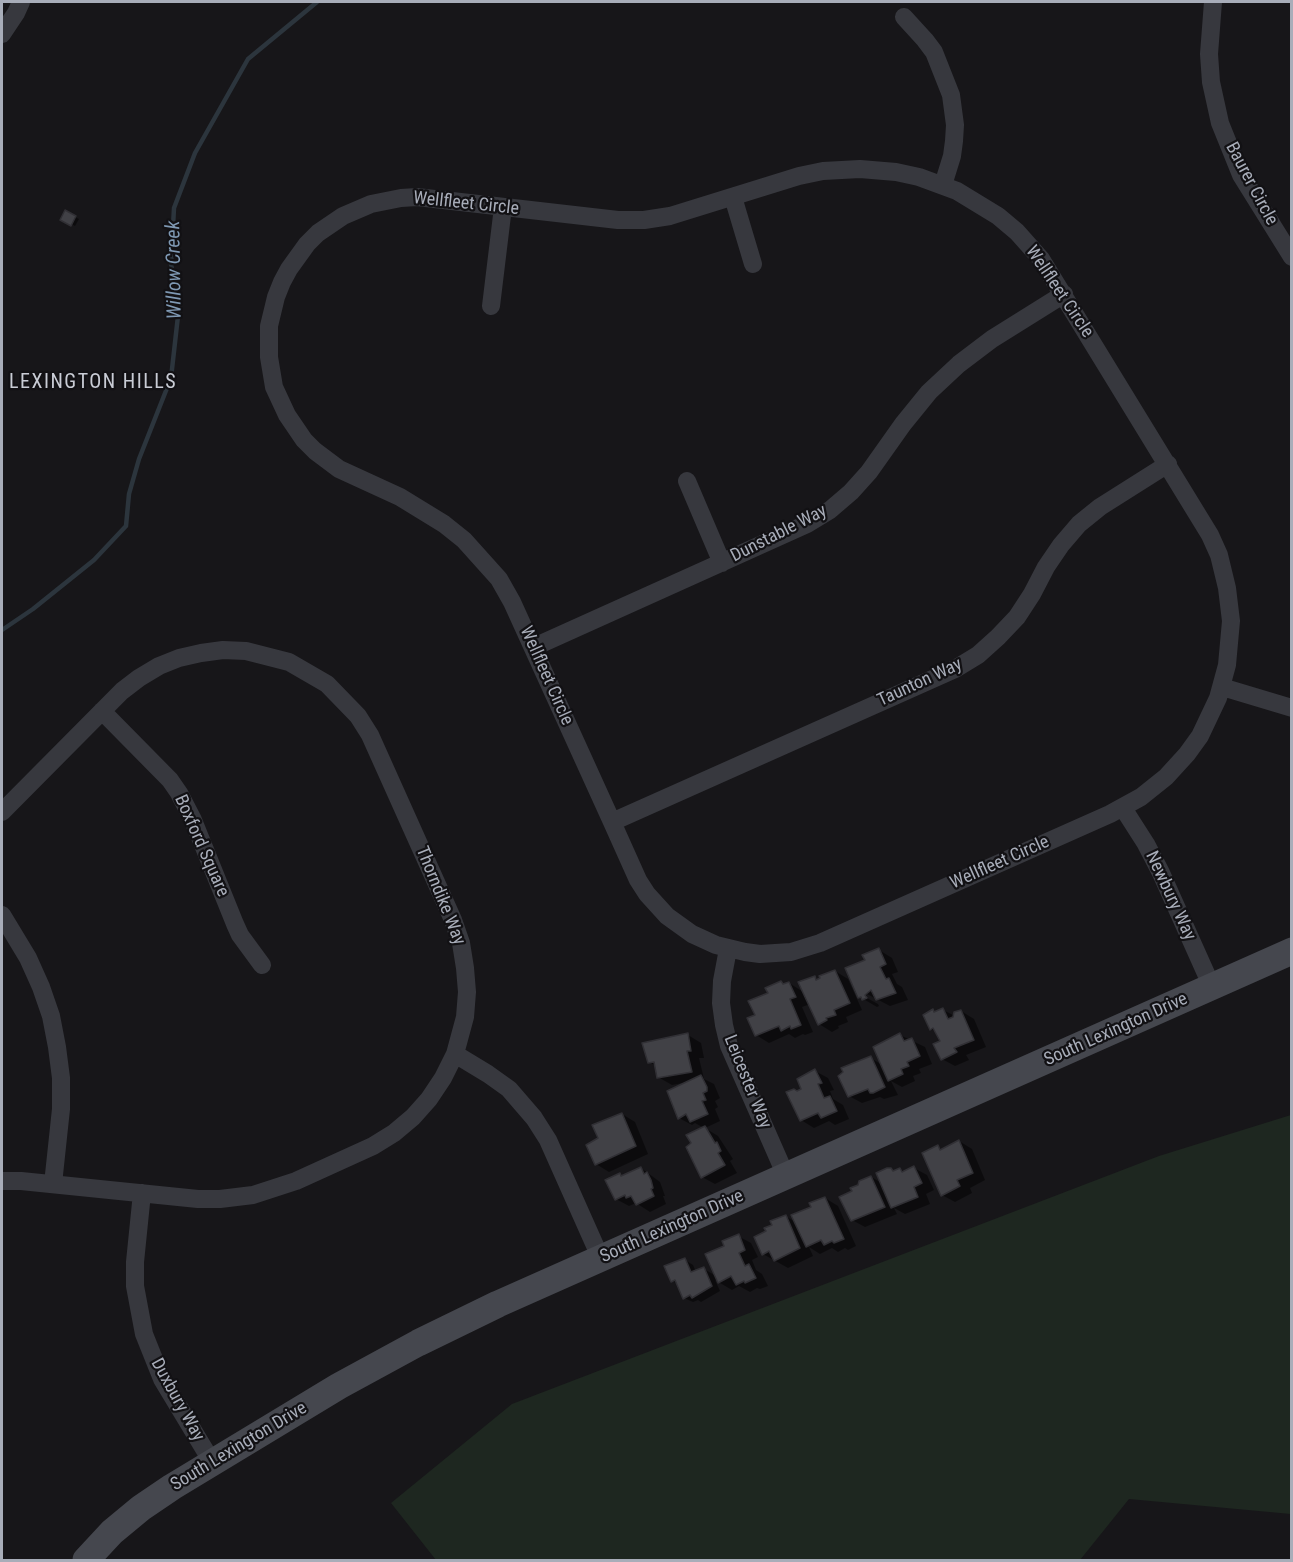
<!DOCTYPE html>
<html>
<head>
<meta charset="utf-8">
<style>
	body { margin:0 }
	#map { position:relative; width:1293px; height:1562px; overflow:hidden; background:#171619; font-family:"Roboto Condensed",sans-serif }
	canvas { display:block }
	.frame { position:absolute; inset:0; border:3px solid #a8adb9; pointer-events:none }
</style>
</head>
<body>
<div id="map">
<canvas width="1293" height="1562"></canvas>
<div class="frame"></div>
</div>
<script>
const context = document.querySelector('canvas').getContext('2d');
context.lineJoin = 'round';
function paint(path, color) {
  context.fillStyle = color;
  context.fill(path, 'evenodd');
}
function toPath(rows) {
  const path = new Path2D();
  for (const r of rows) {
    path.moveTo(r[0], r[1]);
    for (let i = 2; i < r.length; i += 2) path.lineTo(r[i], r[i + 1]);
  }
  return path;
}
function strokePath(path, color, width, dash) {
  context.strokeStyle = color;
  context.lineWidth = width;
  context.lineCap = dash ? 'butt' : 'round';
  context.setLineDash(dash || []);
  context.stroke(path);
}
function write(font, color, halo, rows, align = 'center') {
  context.font = font + ' "Roboto Condensed",sans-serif';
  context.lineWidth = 4.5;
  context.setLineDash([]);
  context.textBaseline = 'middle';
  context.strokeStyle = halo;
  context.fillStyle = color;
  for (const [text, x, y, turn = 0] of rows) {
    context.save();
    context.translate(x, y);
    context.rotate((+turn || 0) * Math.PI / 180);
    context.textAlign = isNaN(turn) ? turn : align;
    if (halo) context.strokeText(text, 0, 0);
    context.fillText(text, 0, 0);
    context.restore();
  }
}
const green = toPath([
	[1291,1115,1291,1514,1129,1499,1080,1560,436,1560,391,1503,512,1404,1159,1156]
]);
const shadow = toPath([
	[65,212,79,219,75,226,62,219],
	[879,950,892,958,898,972,892,974,897,984,902,987,908,1000,890,1006,867,994,867,998,878,1004,879,1006,877,1007,860,997,867,961],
	[835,971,848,979,862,1010,846,1017,848,1022,838,1026,839,1028,832,1032,819,1024,810,1004,802,1007,813,1032,805,1035,803,1034,795,1038,789,1034,769,1043,756,1035,757,1016,770,993,781,983,785,985,789,983,805,993,815,977,819,980],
	[943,1010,955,1016,961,1011,974,1019,986,1047,966,1055,969,1060,955,1066,942,1059,942,1041,938,1033,931,1029,933,1011,936,1012],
	[688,1035,701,1043,704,1058,699,1058,704,1079,714,1084,719,1096,720,1098,715,1101,718,1107,715,1109,720,1121,705,1128,718,1136,733,1159,730,1161,737,1173,715,1184,702,1177,704,1128,695,1123,692,1125,679,1118,688,1082,672,1085,658,1077,656,1066,649,1062],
	[900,1035,925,1047,932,1064,919,1069,921,1073,913,1076,915,1081,902,1087,891,1081,898,1095,884,1099,880,1097,862,1103,849,1096,871,1058,882,1065],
	[815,1071,828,1078,834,1090,830,1091,833,1099,843,1105,849,1119,835,1125,829,1121,814,1128,801,1120,797,1093,803,1089],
	[622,1114,635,1122,648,1154,609,1172,596,1164,601,1139],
	[959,1141,972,1149,985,1180,970,1188,972,1193,955,1202,942,1195,938,1147,943,1150],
	[641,1168,660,1182,665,1196,663,1196,666,1204,650,1212,636,1203,629,1206,616,1199,620,1175,623,1177],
	[914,1168,927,1175,934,1190,926,1194,930,1204,905,1214,894,1208,897,1214,865,1227,852,1220,854,1191,871,1177,882,1183,890,1169,895,1172,900,1169,905,1172],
	[825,1198,838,1206,856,1246,848,1250,845,1248,838,1252,832,1248,820,1254,809,1247,813,1256,788,1268,763,1254,768,1232,785,1216,796,1222],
	[738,1236,751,1243,758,1257,752,1260,756,1270,762,1274,768,1286,760,1289,757,1288,750,1292,739,1286,732,1290,715,1280,720,1291,701,1302,698,1300,693,1302,684,1298,678,1284,672,1281,685,1260,693,1265,696,1272,704,1269,716,1276,726,1247]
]);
const stream = toPath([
	[2,630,33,609,94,560,126,526,129,494,139,459,171,378,179,307,171,264,174,208,195,153,248,59,317,2]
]);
const building = toPath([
	[65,210,76,216,71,226,60,220,65,210],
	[879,948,886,964,880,967,886,979,889,978,896,993,876,1000,871,990,865,995,867,998,862,1000,861,997,858,998,845,968,865,960,862,955,879,948],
	[835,970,850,1003,834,1010,836,1015,826,1018,827,1020,818,1025,798,982,815,976,816,980,820,978,819,976,835,970],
	[781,981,783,984,789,982,796,997,790,999,801,1025,791,1029,790,1026,781,1031,779,1026,755,1036,747,1018,755,1015,748,1001,768,993,765,988,781,981],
	[943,1008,948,1019,953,1017,954,1012,961,1010,974,1040,954,1048,957,1052,941,1060,933,1044,940,1041,933,1028,930,1030,923,1015,933,1009,934,1012,943,1008],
	[688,1033,691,1051,687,1051,692,1072,657,1078,654,1062,648,1063,642,1043,688,1033],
	[900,1033,904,1041,912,1038,920,1056,907,1062,909,1066,901,1069,903,1074,888,1081,873,1047,900,1033],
	[871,1056,885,1087,873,1093,870,1093,868,1089,848,1097,838,1076,843,1072,841,1068,871,1056],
	[815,1069,822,1083,818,1084,824,1098,830,1096,837,1111,821,1118,818,1113,800,1121,786,1092,794,1089,797,1091,801,1089,797,1079,815,1069],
	[701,1075,707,1087,707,1091,703,1093,706,1100,702,1101,708,1114,690,1122,686,1114,678,1119,667,1091,701,1075],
	[622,1113,636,1146,595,1165,586,1145,598,1138,592,1125,622,1113],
	[705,1126,715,1143,717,1142,721,1151,718,1153,725,1165,701,1178,686,1147,691,1143,686,1135,705,1126],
	[959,1140,973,1173,957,1180,960,1186,941,1196,922,1153,938,1145,940,1150,959,1140],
	[914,1166,922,1183,914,1187,918,1197,891,1208,876,1173,887,1168,891,1168,893,1171,900,1168,902,1172,914,1166],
	[641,1167,644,1174,647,1172,651,1180,653,1188,651,1189,654,1196,636,1205,631,1196,626,1198,625,1195,615,1200,605,1180,620,1173,621,1176,641,1167],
	[871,1176,885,1207,851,1221,839,1197,852,1191,850,1188,858,1185,859,1181,871,1176],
	[825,1197,844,1239,834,1243,832,1241,824,1245,821,1240,806,1247,791,1215,811,1207,809,1203,825,1197],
	[786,1215,800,1248,774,1261,769,1251,762,1255,754,1237,766,1231,764,1228,772,1225,770,1221,786,1215],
	[739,1234,745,1250,739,1253,745,1266,749,1264,756,1278,745,1283,744,1281,736,1285,731,1276,718,1283,705,1254,724,1246,722,1241,739,1234],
	[685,1258,691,1272,704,1267,712,1286,692,1298,690,1295,683,1299,675,1280,671,1282,664,1266,685,1258]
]);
const street = toPath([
	[1213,2,1209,54,1211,82,1220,123,1241,175,1292,257],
	[904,17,925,40,934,52,951,95,955,125,954,141,952,156,943,185],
	[2,34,16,13,21,2],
	[860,169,896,172,919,177,957,191,998,216,1017,232,1041,259,1210,535,1219,555,1227,588,1231,621,1227,665,1218,698,1200,736,1187,754,1166,777,1141,797,1110,814,820,943,791,952,760,954,745,952,716,945,692,934,667,916,647,894,638,880,612,822,512,602,499,579,464,540,444,524,400,497,339,469,315,451,304,440,287,415,274,387,269,357,269,326,276,297,282,282,289,269,307,244,318,233,343,216,371,204,401,198,417,197,618,220,644,220,670,216,799,176,823,171,860,169],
	[733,197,753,264],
	[491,306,503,207],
	[687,481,722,563],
	[534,647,807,524,830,510,851,492,869,472,903,424,929,392,959,364,992,339,1064,294],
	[1222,687,1292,708],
	[102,711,170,780,179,793,193,820,235,924,240,935,262,965],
	[1123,808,1146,844,1161,873,1212,987],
	[2,812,122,691,139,678,159,666,179,658,201,653,223,650,246,651,289,662,327,684,358,716,370,735,453,920,461,943,465,968,467,992,465,1017,455,1054,443,1078,429,1099,413,1117,394,1133,373,1146,296,1181,253,1195,220,1199,198,1199,21,1181,2,1181],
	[612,822,955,669,978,655,998,637,1017,617,1032,594,1046,567,1061,545,1079,524,1100,507,1168,464],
	[2,915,28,958,41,987,51,1016,57,1047,61,1078,61,1109,53,1184],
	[728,949,722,981,721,1003,724,1025,729,1046,786,1176],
	[455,1054,488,1074,509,1089,534,1118,548,1140,601,1259],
	[142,1193,135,1262,135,1286,144,1334,162,1379,212,1462]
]);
const secondary = toPath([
	[86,1560,112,1532,141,1508,172,1487,339,1386,418,1343,498,1304,1292,951]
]);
const streetNames = [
	["Baurer Circle",1251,184,62],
	["Wellfleet Circle",466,204,6],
	["Wellfleet Circle",1059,292,56],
	["Dunstable Way",779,534,-27],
	["Wellfleet Circle",546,676,66],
	["Taunton Way",920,683,-25],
	["Boxford Square",201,846,66],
	["Wellfleet Circle",1000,863,-24],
	["Thorndike Way",440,896,68],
	["Newbury Way",1170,896,65],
	["South Lexington Drive",1116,1030,-24],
	["Leicester Way",747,1082,68],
	["South Lexington Drive",672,1227,-24],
	["Duxbury Way",177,1400,61],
	["South Lexington Drive",239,1447,-31]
];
const waterNames = [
	["Willow Creek",175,270,-91]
];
const neighbourhoodNames = [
	["LEXINGTON HILLS",93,383]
];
paint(green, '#1e2720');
paint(shadow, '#0007');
strokePath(stream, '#2c353d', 4.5);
paint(building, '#414146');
strokePath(building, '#313035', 1.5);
strokePath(street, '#37383e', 18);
strokePath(secondary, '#45474e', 27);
write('18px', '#a8adb9', '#121114', streetNames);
write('italic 20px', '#7f99b4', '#121114', waterNames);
context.letterSpacing = '1.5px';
write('20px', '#c9ccd5', '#121114', neighbourhoodNames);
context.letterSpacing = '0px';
</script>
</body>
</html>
